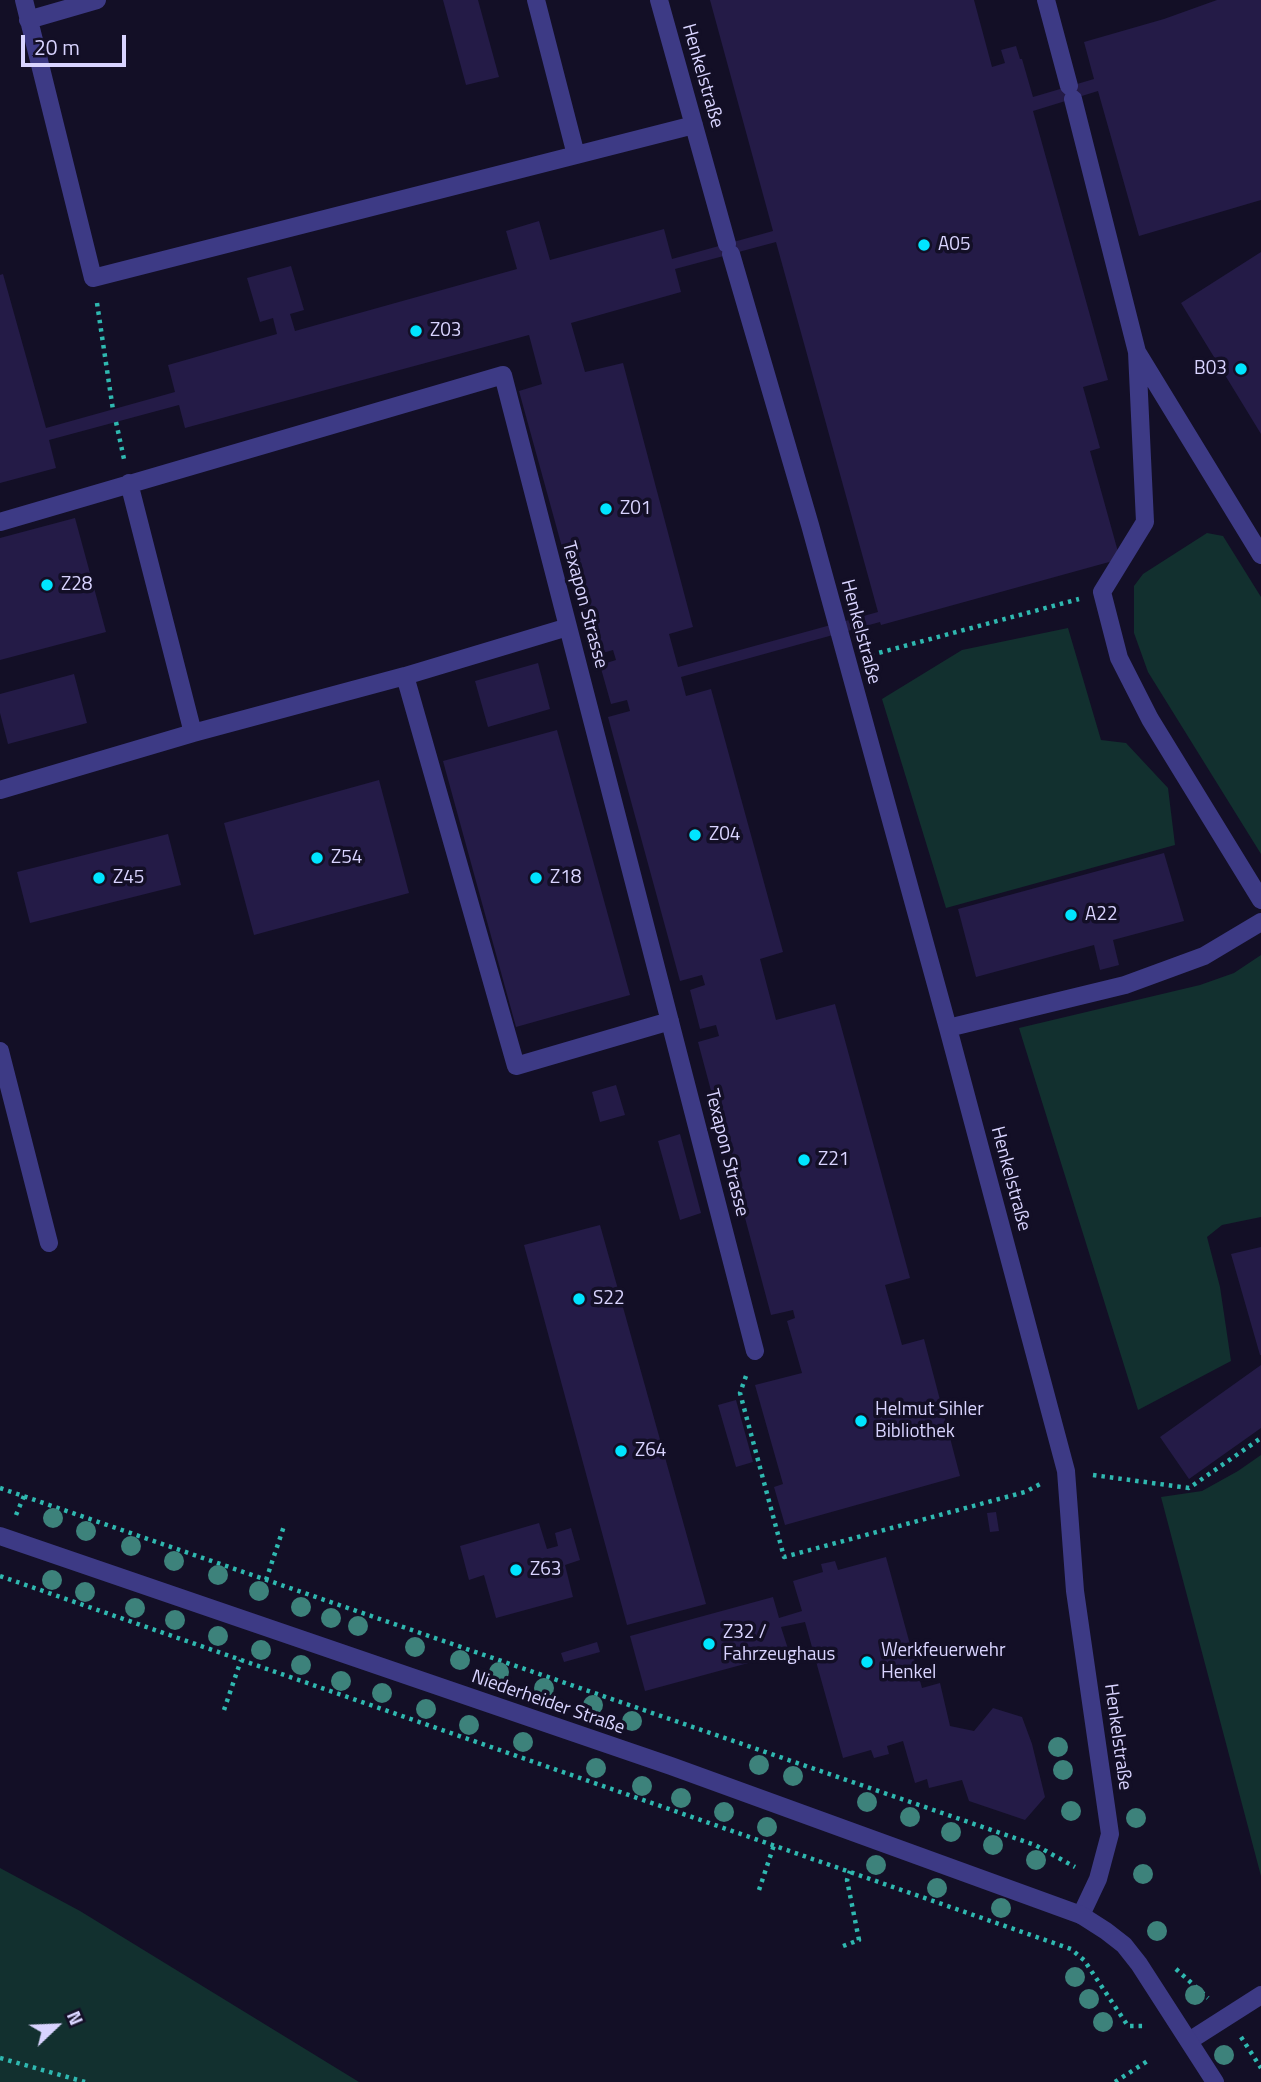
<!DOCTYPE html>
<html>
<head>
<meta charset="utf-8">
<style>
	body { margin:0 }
	#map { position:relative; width:1261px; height:2082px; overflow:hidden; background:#130f26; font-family:"Titillium Web",sans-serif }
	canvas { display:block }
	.north { position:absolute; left:21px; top:1991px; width:70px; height:70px; -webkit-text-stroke:5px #130f26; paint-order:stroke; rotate:67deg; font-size:19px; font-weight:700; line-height:28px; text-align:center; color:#d9d4ff }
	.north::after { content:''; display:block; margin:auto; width:24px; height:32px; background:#d9d4ff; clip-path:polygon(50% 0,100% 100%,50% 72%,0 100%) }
	.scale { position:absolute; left:21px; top:35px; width:105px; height:32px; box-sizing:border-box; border:4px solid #d9d4ff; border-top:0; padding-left:9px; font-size:21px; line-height:24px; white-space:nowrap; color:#d9d4ff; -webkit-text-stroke:5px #130f26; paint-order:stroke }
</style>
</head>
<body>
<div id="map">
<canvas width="1261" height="2082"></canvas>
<div class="north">N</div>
<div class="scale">20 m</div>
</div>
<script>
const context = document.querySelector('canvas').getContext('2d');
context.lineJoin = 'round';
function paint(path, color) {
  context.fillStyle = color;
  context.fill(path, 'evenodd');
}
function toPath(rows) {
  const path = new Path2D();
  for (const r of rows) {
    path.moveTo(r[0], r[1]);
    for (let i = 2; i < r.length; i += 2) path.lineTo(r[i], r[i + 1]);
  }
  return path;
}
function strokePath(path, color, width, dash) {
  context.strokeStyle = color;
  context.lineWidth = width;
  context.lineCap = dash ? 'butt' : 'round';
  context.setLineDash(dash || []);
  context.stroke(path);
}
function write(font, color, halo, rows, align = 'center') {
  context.font = font + ' "Titillium Web",sans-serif';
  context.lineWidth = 7;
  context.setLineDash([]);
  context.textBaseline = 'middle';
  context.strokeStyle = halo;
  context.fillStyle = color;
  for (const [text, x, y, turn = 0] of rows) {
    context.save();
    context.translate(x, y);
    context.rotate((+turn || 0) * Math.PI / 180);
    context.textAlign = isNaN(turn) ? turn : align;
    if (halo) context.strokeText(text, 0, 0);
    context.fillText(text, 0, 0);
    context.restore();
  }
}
const green = toPath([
	[1207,533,1223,536,1261,597,1261,854,1148,672,1134,633,1134,586,1143,574],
	[1068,628,1101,740,1126,743,1168,788,1175,845,946,908,882,699,962,650],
	[1261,955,1261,1217,1222,1225,1207,1237,1220,1287,1231,1361,1138,1410,1019,1028,1200,985,1234,973],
	[1261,1455,1261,1876,1161,1497,1202,1491,1238,1471],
	[0,1868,80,1911,359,2082,0,2082]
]);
const building = toPath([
	[443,0,478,0,499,77,466,85],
	[710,0,974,0,992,67,1005,63,1001,50,1016,46,1020,59,1022,59,1033,97,1094,79,1084,42,1164,19,1217,0,1261,0,1261,200,1139,236,1098,91,1033,111,1108,380,1083,387,1100,448,1090,451,1120,559,881,625,880,622,681,677,686,696,711,689,783,952,760,959,776,1020,835,1004,910,1278,885,1285,902,1345,924,1339,960,1476,785,1525,774,1487,783,1484,755,1385,802,1373,787,1321,795,1318,793,1310,771,1315,698,1042,719,1036,716,1025,700,1029,690,990,705,985,702,975,680,981,608,717,630,711,627,700,611,704,600,665,616,660,613,650,592,656,519,391,542,384,529,335,185,428,179,405,49,440,56,468,0,483,0,275,3,274,46,428,175,392,168,365,277,334,273,318,260,322,247,278,291,266,304,310,290,314,295,331,517,269,506,231,539,221,550,260,664,229,672,259,773,231],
	[776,242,878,612,678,667,669,634,693,627,623,363,585,372,571,323,681,292,675,269],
	[1261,252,1261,434,1181,303],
	[75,518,106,632,0,660,0,538],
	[538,663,550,709,488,727,475,681],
	[74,674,87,723,8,744,0,713,0,694],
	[557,730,630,995,516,1027,443,761],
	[379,780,409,893,254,935,224,823],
	[168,834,181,885,30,923,17,872],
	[1164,853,1184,921,1113,940,1119,965,1100,970,1094,945,976,977,958,909],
	[616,1085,625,1115,600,1122,592,1092],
	[680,1134,701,1213,680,1220,658,1141],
	[600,1225,706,1604,627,1625,524,1245],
	[1261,1247,1261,1355,1260,1355,1231,1254],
	[1261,1365,1261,1428,1189,1479,1160,1437],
	[736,1400,753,1462,736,1467,718,1405],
	[996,1512,999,1531,990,1532,987,1513],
	[539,1523,547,1549,558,1546,555,1533,571,1528,580,1560,565,1565,573,1597,496,1618,484,1575,469,1580,460,1546],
	[886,1557,922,1688,940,1683,950,1726,974,1731,993,1708,1022,1717,1032,1744,1045,1797,1025,1820,969,1801,962,1780,929,1788,927,1779,915,1783,903,1741,887,1746,889,1754,874,1758,871,1750,843,1758,805,1622,781,1627,789,1652,645,1691,630,1636,773,1597,779,1618,802,1611,793,1581,823,1572,821,1564,835,1561,838,1570],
	[597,1642,600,1652,564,1662,561,1653]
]);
const path = toPath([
	[97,303,113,410],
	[116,422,124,459],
	[871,655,1079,599],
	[746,1376,740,1393,784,1557,1025,1492,1042,1483],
	[1093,1475,1189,1488,1261,1438],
	[0,1488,1035,1845,1075,1867],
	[16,1515,24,1496],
	[0,1576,1071,1949,1084,1960,1128,2026,1147,2026],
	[266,1580,284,1526],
	[224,1710,241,1660],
	[759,1890,774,1845],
	[843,1946,859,1940,847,1880,850,1871],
	[1176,1969,1208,1998],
	[1241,2037,1261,2068],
	[0,2058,85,2082],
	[1115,2082,1149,2060]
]);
const service = toPath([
	[24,0,93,278,694,125],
	[536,0,576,155],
	[659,0,727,244],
	[1046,0,1069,86],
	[28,20,97,0],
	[1073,99,1137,352,1261,555],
	[731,254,810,525,948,1028,1066,1471,1075,1591,1110,1834,1098,1879,1081,1915],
	[1137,352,1145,522,1102,592,1119,658,1150,719,1261,900],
	[129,483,193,733],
	[0,522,503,375,755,1351],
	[405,676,568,627],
	[0,790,193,733,405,676,516,1066,670,1021],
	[948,1028,1125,985,1204,956,1261,922],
	[0,1051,49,1243],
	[1189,2041,1261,1995]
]);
const tertiary = toPath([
	[0,1536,671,1766,1081,1915,1106,1931,1124,1945,1139,1964,1215,2082]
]);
const trees = [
	[53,1518],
	[86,1531],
	[131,1546],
	[174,1561],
	[218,1575],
	[52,1580],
	[259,1591],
	[85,1592],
	[301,1607],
	[135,1608],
	[331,1618],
	[175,1620],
	[358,1626],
	[218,1636],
	[415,1647],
	[261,1650],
	[460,1660],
	[301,1665],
	[499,1672],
	[341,1681],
	[544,1688],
	[382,1693],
	[593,1705],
	[426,1709],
	[632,1721],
	[469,1725],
	[523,1742],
	[1058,1747],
	[759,1765],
	[596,1768],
	[1063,1770],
	[793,1776],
	[642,1786],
	[681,1798],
	[867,1802],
	[1071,1811],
	[724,1812],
	[910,1817],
	[1136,1818],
	[767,1827],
	[951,1832],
	[993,1845],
	[1036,1860],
	[876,1865],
	[1143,1874],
	[937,1888],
	[1001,1908],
	[1157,1931],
	[1075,1977],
	[1195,1995],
	[1089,1999],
	[1103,2022],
	[1224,2055]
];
const markers = [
	[924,245,7,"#00e5ff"],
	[416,331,7,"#00e5ff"],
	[1241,369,7,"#00e5ff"],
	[606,509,7,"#00e5ff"],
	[47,585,7,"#00e5ff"],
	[695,835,7,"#00e5ff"],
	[317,858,7,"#00e5ff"],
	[99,878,7,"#00e5ff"],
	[536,878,7,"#00e5ff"],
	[1071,915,7,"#00e5ff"],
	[804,1160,7,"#00e5ff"],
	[579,1299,7,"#00e5ff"],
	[861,1421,7,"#00e5ff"],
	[621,1451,7,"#00e5ff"],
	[516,1570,7,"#00e5ff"],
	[709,1644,7,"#00e5ff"],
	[867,1662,7,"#00e5ff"]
];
const streetNames = [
	["Henkelstraße",702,76,74],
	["Texapon Strasse",584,605,75],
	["Henkelstraße",860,632,75],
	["Texapon Strasse",726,1153,76],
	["Henkelstraße",1010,1179,75],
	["Niederheider Straße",548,1703,19],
	["Henkelstraße",1117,1737,82]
];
const poiNames = [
	["A05",938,245],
	["Z03",430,331],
	["B03",1227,369,"right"],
	["Z01",620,509],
	["Z28",61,585],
	["Z04",709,835],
	["Z54",331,858],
	["Z45",113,878],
	["Z18",550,878],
	["A22",1085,915],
	["Z21",818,1160],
	["S22",593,1299],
	["Helmut Sihler",875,1410],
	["Bibliothek",875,1432],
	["Z64",635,1451],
	["Z63",530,1570],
	["Z32 /",723,1633],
	["Fahrzeughaus",723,1655],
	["Werkfeuerwehr",881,1651],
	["Henkel",881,1673]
];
paint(green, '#12302f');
paint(building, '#241b47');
strokePath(path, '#2fb8b0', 4.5, [3.5, 5]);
strokePath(service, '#3d3a85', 18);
strokePath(tertiary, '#3d3a85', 18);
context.fillStyle = '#3d827b';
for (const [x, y] of trees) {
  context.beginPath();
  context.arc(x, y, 10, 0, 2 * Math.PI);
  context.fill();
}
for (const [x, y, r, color] of markers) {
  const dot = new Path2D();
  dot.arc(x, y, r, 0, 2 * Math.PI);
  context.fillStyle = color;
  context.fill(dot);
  strokePath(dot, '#130f26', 2.5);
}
write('19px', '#d9d4ff', '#130f26', streetNames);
write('19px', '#d9d4ff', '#130f26', poiNames, 'left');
</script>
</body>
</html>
